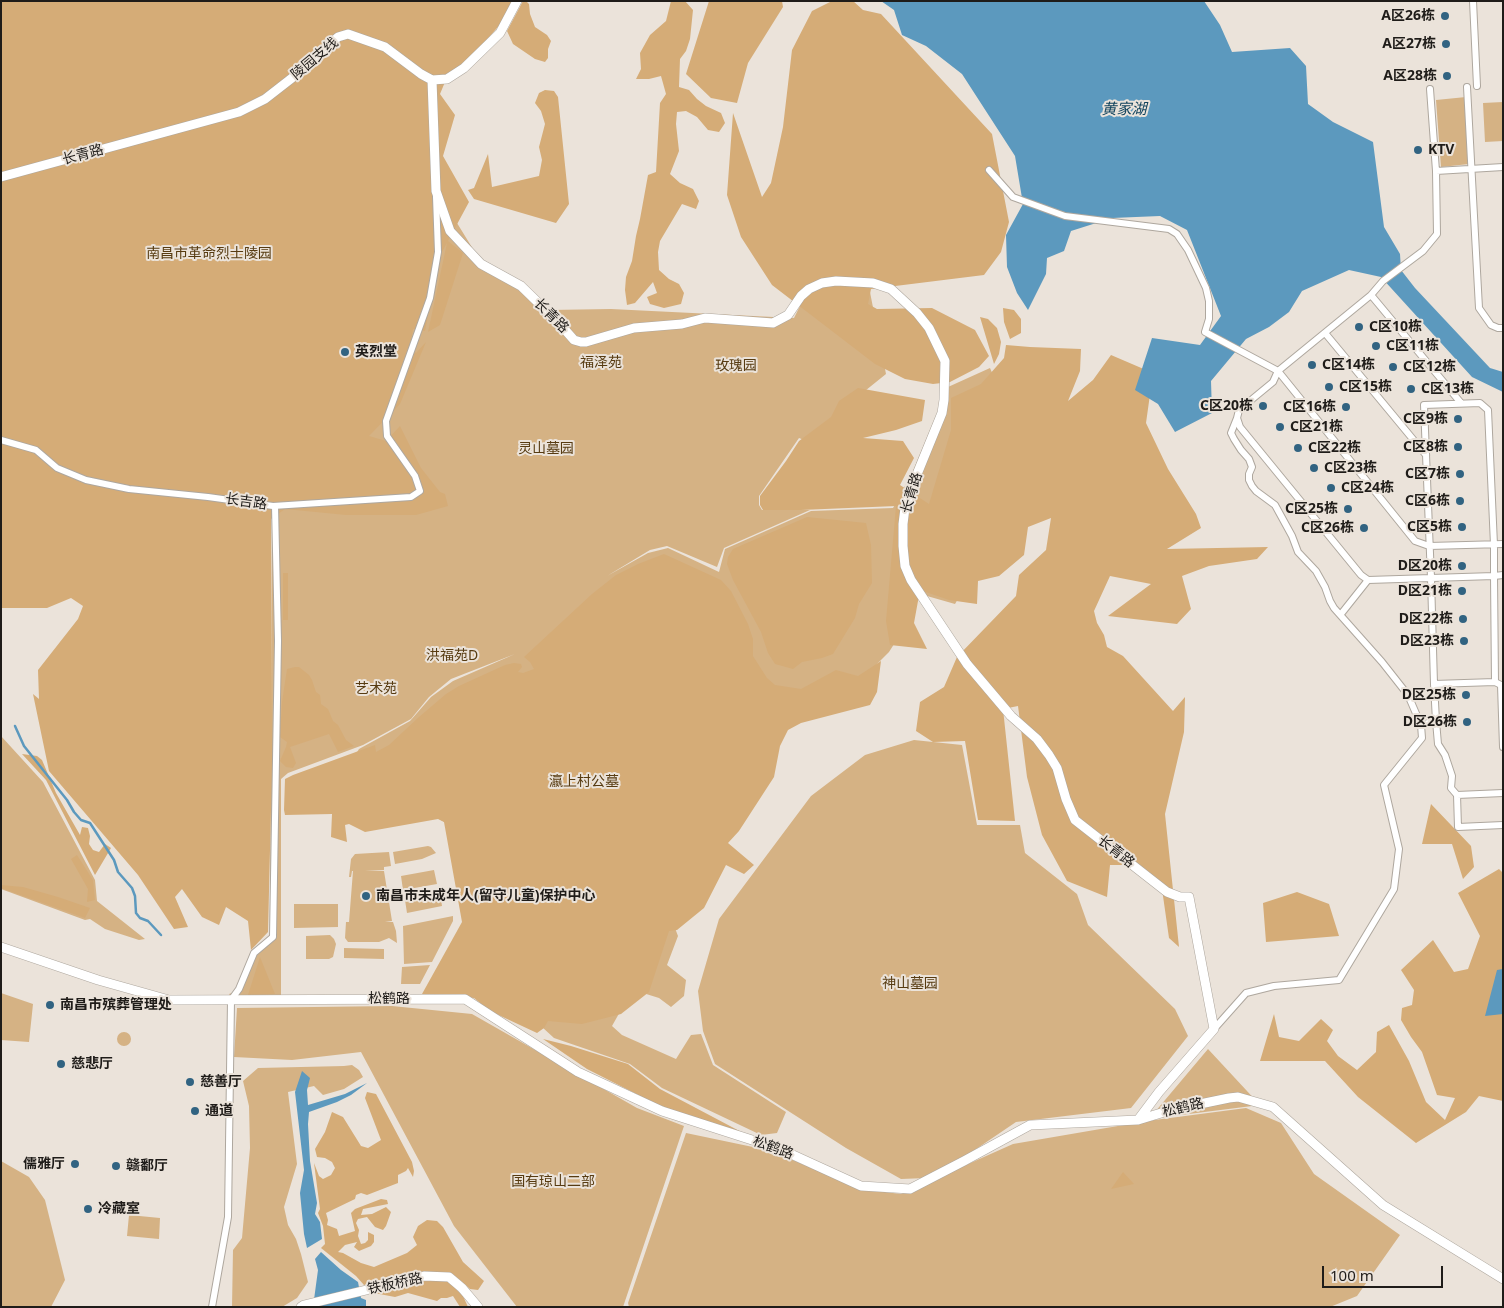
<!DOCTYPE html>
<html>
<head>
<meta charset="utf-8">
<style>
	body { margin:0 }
	#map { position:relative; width:1504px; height:1308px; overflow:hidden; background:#ebe3da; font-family:"Noto Sans",sans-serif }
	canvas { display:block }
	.frame { position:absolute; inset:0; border:2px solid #1f1c19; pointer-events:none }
	.scale { position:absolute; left:1322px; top:1266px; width:121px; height:22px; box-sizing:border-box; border:2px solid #1f1c19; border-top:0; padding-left:6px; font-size:15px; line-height:18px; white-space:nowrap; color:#1f1c19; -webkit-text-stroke:4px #ebe3da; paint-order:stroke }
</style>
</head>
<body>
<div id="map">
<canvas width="1504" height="1308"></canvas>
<div class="frame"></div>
<div class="scale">100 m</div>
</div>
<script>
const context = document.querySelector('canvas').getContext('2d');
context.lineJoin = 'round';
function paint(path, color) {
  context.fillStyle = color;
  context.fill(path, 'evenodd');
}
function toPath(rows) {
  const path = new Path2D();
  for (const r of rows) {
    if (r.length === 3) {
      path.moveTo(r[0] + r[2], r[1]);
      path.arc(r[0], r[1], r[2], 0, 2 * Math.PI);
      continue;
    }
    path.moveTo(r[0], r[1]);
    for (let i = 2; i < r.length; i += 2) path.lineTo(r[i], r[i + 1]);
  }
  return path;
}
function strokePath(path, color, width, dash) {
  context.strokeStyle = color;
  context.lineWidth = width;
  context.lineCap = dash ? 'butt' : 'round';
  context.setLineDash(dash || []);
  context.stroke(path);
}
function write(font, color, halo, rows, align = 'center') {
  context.font = font + ' "Noto Sans","Noto Sans SC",sans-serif';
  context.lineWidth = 4;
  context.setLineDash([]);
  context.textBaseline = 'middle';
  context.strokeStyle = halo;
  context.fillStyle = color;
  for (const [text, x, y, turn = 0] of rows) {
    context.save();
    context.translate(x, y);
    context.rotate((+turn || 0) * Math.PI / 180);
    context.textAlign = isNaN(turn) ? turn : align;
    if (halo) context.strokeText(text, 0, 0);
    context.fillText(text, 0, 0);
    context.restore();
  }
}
const green = toPath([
	[1466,97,1469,164,1441,167,1436,100],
	[1503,102,1503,141,1485,142,1483,103],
	[449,210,481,262,549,310,611,309,794,318,807,292,869,287,886,374,804,440,799,438,759,496,759,505,762,510,810,510,724,548,717,567,667,546,650,550,607,576,648,553,668,548,719,572,725,549,811,511,893,508,913,471,948,387,990,368,997,384,982,558,955,604,913,592,910,619,889,652,860,681,792,722,667,907,678,936,667,965,686,980,684,996,671,1007,659,998,643,993,621,1010,612,1026,622,1035,676,1059,691,1035,701,1034,713,1065,786,1112,777,1133,761,1135,662,1088,630,1064,554,1038,542,1027,464,922,446,823,427,812,322,808,359,749,410,721,431,697,453,681,515,654,451,679,429,697,411,719,363,745,288,773,281,779,281,995,231,997,229,994,235,992,251,953,270,936,272,502,362,452],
	[1,736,43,782,95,880,97,901,145,939,139,940,105,929,90,919,85,920,1,889],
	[914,740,962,745,977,825,1020,825,1025,853,1077,894,1088,925,1175,1009,1188,1036,1131,1108,1016,1122,957,1162,926,1178,901,1179,846,1148,715,1064,703,1031,698,991,719,919,811,796,865,755],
	[428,846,431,847,436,853,422,859,395,864,393,852],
	[389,852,391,866,384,867,384,870,365,871,384,871,392,921,385,922,393,922,396,931,397,943,389,938,379,942,348,942,345,938,346,922,349,922,353,871,352,871,351,877,349,877,351,859,355,854],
	[434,870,437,884,403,890,401,876],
	[440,893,442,906,407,913,405,900],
	[338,904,338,927,294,928,294,904],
	[453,916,453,921,432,962,404,964,403,926],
	[330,935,334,939,336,944,333,957,329,959,306,959,306,936],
	[344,948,384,949,384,959,344,958],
	[430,965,420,984,401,984,402,967],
	[1,993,33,1004,29,1042,1,1040],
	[392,1006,472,1014,637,1108,684,1126,623,1307,517,1307,454,1226,361,1052,292,1060,234,1057,237,1008],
	[124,1039,7],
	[1208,1049,1260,1105,1149,1119],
	[352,1065,359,1070,363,1077,344,1089,323,1095,314,1086,288,1092,297,1164,284,1207,288,1225,296,1239,301,1254,308,1282,297,1298,282,1307,232,1307,233,1250,242,1238,250,1148,249,1106,243,1081,258,1068,344,1066],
	[1246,1108,1281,1123,1314,1174,1400,1235,1357,1296,1330,1307,629,1307,628,1303,686,1133,772,1151,860,1189,901,1194,1013,1144,1147,1121],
	[1,1161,29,1177,45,1200,65,1280,51,1307,1,1307],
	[129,1215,160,1218,159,1239,127,1236]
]);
const forest = toPath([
	[1,1,512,1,508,15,468,62,445,82,440,94,455,115,443,156,469,202,448,241,463,253,440,325,428,332,447,243,439,257,425,331,413,329,410,347,416,353,426,342,400,404,369,436,386,441,400,426,421,468,440,492,445,494,448,506,416,515,346,515,285,509,271,519,272,768,268,932,251,950,248,921,226,907,219,925,202,917,182,889,175,897,188,927,174,929,138,875,49,771,33,694,39,699,38,670,78,619,83,606,71,598,47,608,1,608],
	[523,1,526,1,529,4,530,14,535,27,547,35,551,41,548,49,548,58,545,62,535,59,513,44,507,31],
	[671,1,685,1,693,10,690,39,686,51,680,59,679,87,689,90,697,99,706,106,721,113,725,123,719,132,708,130,697,117,686,111,677,112,676,124,679,151,670,174,680,183,693,189,699,201,696,209,682,204,660,241,658,252,659,270,669,279,679,284,684,293,681,304,664,308,650,304,647,297,657,293,653,282,635,303,627,305,625,290,626,277,632,261,636,236,640,219,648,175,656,172,660,103,666,94,661,76,649,79,636,79,641,69,640,53,650,35,666,21],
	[709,1,782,1,783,7,748,63,737,103,711,98,686,74],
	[832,1,853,1,863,10,881,14,992,134,1009,222,1001,252,984,275,871,289,868,304,877,309,932,308,975,330,989,356,979,367,950,382,933,384,905,379,875,364,772,285,741,237,727,195,733,113,762,197,771,183,783,127,792,50,812,11],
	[545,90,554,91,558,97,569,204,556,223,474,199,468,190,474,188,488,154,492,187,539,176,542,160,539,147,545,124,541,111,535,103,539,93],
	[1003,308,1014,310,1021,319,1021,333,1010,339,1004,322],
	[980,317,988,319,997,328,1001,342,999,354,994,364],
	[1006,345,1030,347,1081,349,1080,371,1068,401,1093,380,1111,355,1153,373,1146,423,1168,469,1196,514,1201,528,1167,549,1268,547,1257,559,1209,566,1182,576,1191,609,1177,624,1108,616,1151,584,1110,576,1094,611,1097,623,1104,635,1107,647,1123,656,1173,711,1185,697,1184,732,1165,814,1179,947,1169,938,1162,889,1135,865,1110,865,1107,897,1067,881,1042,835,1027,777,1018,706,1003,709,1015,821,978,820,965,741,933,742,916,731,920,702,944,687,957,657,1016,596,1019,575,1046,550,1051,518,1028,527,1024,555,999,576,978,581,977,604,949,600,920,590,914,623,927,649,890,645,886,621,896,506,801,510,763,510,760,505,760,496,786,461,799,441,831,417,839,401,858,388,925,400,922,421,896,430,863,438,903,441,914,458,900,485,929,504,951,430,951,398,981,384,1004,358],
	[807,517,866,523,871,545,872,583,859,604,855,618,833,654,822,658,802,662,793,669,775,664,768,653,761,632,733,580,727,564,728,557,733,549],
	[664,554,721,580,731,591,748,624,753,639,753,656,767,678,775,685,801,689,836,670,858,676,881,661,877,692,870,705,801,723,788,730,780,746,774,777,739,831,728,843,754,865,744,874,726,865,704,908,677,930,669,931,649,992,621,1014,582,1024,548,1021,544,1028,537,1033,490,1011,474,998,422,994,462,922,444,822,438,819,365,832,349,824,345,825,347,842,331,837,332,814,285,815,284,810,285,779,293,775,375,745,376,752,389,745,419,717,446,694,459,686,505,665,514,663,521,664,522,667,518,672,523,673,534,669,530,662,524,657,592,594,616,575,638,564],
	[283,573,288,573,288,620,283,620],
	[295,667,299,667,309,675,312,680,316,692,320,695,321,704,328,709,333,721,338,725,346,740,354,746,338,752,329,734,290,747,296,763,293,768,286,767,280,761,286,747,287,742,280,737,282,702,287,669],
	[22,754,37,756,42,760,56,793,80,835,82,827,88,828,90,836,89,844,93,850,99,852,105,844,111,848,95,875,46,780],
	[1431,804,1471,846,1474,867,1463,879,1452,844,1422,844],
	[77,855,93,880,95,900,87,902,88,889,71,859],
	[1499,869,1503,873,1503,1101,1479,1096,1466,1112,1416,1143,1358,1097,1325,1061,1260,1061,1274,1014,1279,1037,1299,1041,1321,1019,1333,1030,1327,1041,1338,1056,1357,1070,1376,1052,1377,1032,1389,1025,1409,1061,1426,1102,1445,1120,1455,1098,1437,1095,1422,1052,1411,1037,1401,1020,1402,1008,1412,1005,1414,990,1401,970,1433,940,1454,972,1468,969,1480,936,1458,893],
	[1,885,23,887,58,897,90,908,85,918,1,888],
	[1297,892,1329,904,1339,936,1266,942,1263,903],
	[260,957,275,994,248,995],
	[543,1039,571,1046,628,1064,660,1089,747,1135,664,1108,587,1069],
	[367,1092,376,1094,412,1162,414,1171,413,1177,408,1168,406,1171,398,1175,398,1183,367,1195,361,1193,356,1195,355,1199,326,1213,328,1220,327,1225,337,1229,339,1236,355,1231,351,1213,355,1209,381,1199,387,1200,388,1204,363,1209,361,1215,372,1214,386,1207,391,1212,386,1226,383,1230,375,1227,367,1217,358,1219,356,1223,359,1230,358,1236,361,1244,365,1243,368,1240,368,1232,374,1235,374,1242,371,1246,359,1251,354,1247,357,1242,345,1245,338,1252,343,1253,361,1263,374,1267,407,1253,417,1245,413,1237,418,1226,427,1220,437,1221,443,1227,463,1262,484,1281,478,1290,470,1289,455,1276,427,1272,364,1285,356,1276,321,1248,325,1244,323,1226,318,1213,320,1209,314,1163,319,1176,323,1179,331,1175,335,1168,332,1162,325,1158,317,1157,315,1149,325,1132,332,1112,343,1117,361,1146,368,1148,381,1140,365,1098],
	[1123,1172,1134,1184,1111,1189],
	[426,1280,448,1281,463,1296,468,1307,460,1307,453,1296,447,1298,441,1298,437,1301,408,1293,395,1297,369,1292]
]);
const water = toPath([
	[881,1,1204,1,1220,25,1232,52,1290,48,1306,66,1308,104,1333,122,1373,142,1384,227,1400,254,1401,270,1415,288,1490,368,1503,372,1503,392,1472,377,1381,277,1349,270,1302,291,1289,312,1269,327,1246,339,1211,381,1212,413,1175,432,1158,404,1135,390,1152,338,1200,345,1221,316,1187,230,1160,216,1112,218,1071,231,1064,251,1047,258,1046,274,1028,310,1017,293,1007,267,1006,235,1023,204,1015,156,962,74,926,46,902,35,894,10],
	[1503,969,1503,1014,1485,1016,1497,970],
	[302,1071,310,1078,307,1090,308,1105,345,1094,367,1083,351,1095,337,1102,309,1112,308,1124,310,1161,317,1203,315,1214,320,1222,322,1239,307,1248,304,1234,300,1193,304,1170,295,1092],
	[321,1252,341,1270,358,1282,361,1298,366,1300,366,1307,313,1307,318,1270,315,1259]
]);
const stream = toPath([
	[15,726,24,746,67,800,74,812,81,820,90,823,114,860,118,872,132,888,135,896,136,913,140,918,148,921,161,935]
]);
const street = toPath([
	[1473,1,1477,86],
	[1467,87,1479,308,1491,325,1498,328,1503,328],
	[989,170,1013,197,1065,216,1169,229,1177,234,1188,250,1206,288,1209,301,1209,319,1205,332,1278,371,1273,382,1239,410,1237,418,1240,427,1361,575,1368,580,1431,578,1434,684],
	[1436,171,1503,167],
	[1371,295,1383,281,1423,251,1437,234,1436,171,1430,89],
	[1325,333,1426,455],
	[1461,403,1371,295,1278,371,1415,541,1429,546,1503,544],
	[1237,418,1231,433,1234,439,1241,450,1249,459,1252,467,1249,474,1249,480,1252,486,1256,491,1275,505,1292,536,1298,552,1316,571,1325,587,1330,601,1334,608,1382,662,1408,695,1421,725],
	[1,440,36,450,57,468,86,480,129,489,208,497,273,506,411,497,420,491,415,476,387,436,386,421,430,298,438,252,436,197],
	[1503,575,1494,576,1431,578,1424,405,1480,403,1488,410,1494,545,1494,576,1495,682,1501,685,1503,747],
	[1341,614,1368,580],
	[1436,721,1438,744,1445,755,1452,776,1451,788,1457,795,1503,793],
	[1457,795,1458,827,1503,825],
	[1214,1029,1246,993,1274,986,1339,980,1394,889,1399,849,1384,785,1422,738,1421,725,1436,721,1434,684,1495,682],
	[212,1307,228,1217,231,1000,239,989,254,953,273,937,278,641,275,506]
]);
const secondary = toPath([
	[432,80,436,191,450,231,481,264,521,286,559,323,574,340,581,342,586,342,634,328,682,324,705,318,773,323,788,315,801,296,809,289,822,283,836,281,873,283,891,289,917,313,929,328,945,361,944,400,942,413,913,484,905,508,903,524,903,546,905,566,911,580,967,664,1011,716,1037,739,1049,755,1057,768,1066,799,1075,820,1167,892,1180,897,1189,897,1214,1029,1159,1092,1138,1120],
	[1,177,239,112,265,99,292,78,338,37,348,34,385,47,421,74,432,80,447,79,464,68,500,33,517,1],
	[1,947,98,980,169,1000,465,999,578,1072,662,1111,780,1149,861,1186,910,1189,964,1161,1030,1125,1138,1120,1171,1110,1229,1098,1238,1097,1273,1107,1383,1205,1503,1279],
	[301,1307,304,1305,424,1276,449,1277,462,1288,478,1307]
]);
const markers = [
	[1445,16,5,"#316381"],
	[1446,44,5,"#316381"],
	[1447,76,5,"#316381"],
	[1418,150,5,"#316381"],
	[1359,327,5,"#316381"],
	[1376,346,5,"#316381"],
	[345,352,5,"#316381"],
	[1312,365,5,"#316381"],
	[1393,367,5,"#316381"],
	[1329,387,5,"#316381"],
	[1411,389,5,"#316381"],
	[1263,406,5,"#316381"],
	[1346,407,5,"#316381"],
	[1458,419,5,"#316381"],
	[1280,427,5,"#316381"],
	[1458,447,5,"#316381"],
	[1298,448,5,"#316381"],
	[1314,468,5,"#316381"],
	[1460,474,5,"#316381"],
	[1331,488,5,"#316381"],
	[1460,501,5,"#316381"],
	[1348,509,5,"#316381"],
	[1462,527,5,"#316381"],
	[1364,528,5,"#316381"],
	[1462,566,5,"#316381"],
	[1462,591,5,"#316381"],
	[1463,619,5,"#316381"],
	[1464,641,5,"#316381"],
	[1466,695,5,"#316381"],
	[1467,722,5,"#316381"],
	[366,896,5,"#316381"],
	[50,1005,5,"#316381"],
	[61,1064,5,"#316381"],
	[190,1082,5,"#316381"],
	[195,1111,5,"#316381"],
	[75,1164,5,"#316381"],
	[116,1166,5,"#316381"],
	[88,1209,5,"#316381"]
];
const poiNames = [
	["A区26栋",1435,16],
	["A区27栋",1436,44],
	["A区28栋",1437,76],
	["KTV",1428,150,"left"],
	["C区10栋",1369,327,"left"],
	["C区11栋",1386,346,"left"],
	["英烈堂",355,352,"left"],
	["C区14栋",1322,365,"left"],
	["C区12栋",1403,367,"left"],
	["C区15栋",1339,387,"left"],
	["C区13栋",1421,389,"left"],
	["C区20栋",1253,406],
	["C区16栋",1336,407],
	["C区9栋",1448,419],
	["C区21栋",1290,427,"left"],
	["C区8栋",1448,447],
	["C区22栋",1308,448,"left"],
	["C区23栋",1324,468,"left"],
	["C区7栋",1450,474],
	["C区24栋",1341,488,"left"],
	["C区6栋",1450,501],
	["C区25栋",1338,509],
	["C区5栋",1452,527],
	["C区26栋",1354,528],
	["D区20栋",1452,566],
	["D区21栋",1452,591],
	["D区22栋",1453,619],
	["D区23栋",1454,641],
	["D区25栋",1456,695],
	["D区26栋",1457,722],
	["南昌市未成年人(留守儿童)保护中心",376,896,"left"],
	["南昌市殡葬管理处",60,1005,"left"],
	["慈悲厅",71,1064,"left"],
	["慈善厅",200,1082,"left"],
	["通道",205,1111,"left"],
	["儒雅厅",65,1164],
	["赣鄱厅",126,1166,"left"],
	["冷藏室",98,1209,"left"]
];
const streetNames = [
	["陵园支线",315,59,-40],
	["长青路",83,155,-15],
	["长青路",551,316,45],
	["长青路",912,493,-73],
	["长吉路",246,502,8],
	["长青路",1116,852,38],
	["松鹤路",389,999],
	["松鹤路",1183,1108,-13],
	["松鹤路",773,1148,20],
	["铁板桥路",395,1284,-12]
];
const parkNames = [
	["南昌市革命烈士陵园",209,254],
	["福泽苑",601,363],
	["玫瑰园",736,366],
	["灵山墓园",546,449],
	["洪福苑D",452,656],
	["艺术苑",376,689],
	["瀛上村公墓",584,782],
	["神山墓园",910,984],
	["国有琼山二部",553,1182]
];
const waterNames = [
	["黄家湖",1124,110]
];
paint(green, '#d5b284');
paint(forest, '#d5ac77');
paint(water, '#5c99be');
strokePath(stream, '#5c99be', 2.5);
strokePath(street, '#aea79e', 8);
strokePath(secondary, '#aea79e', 10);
strokePath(street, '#fff', 6);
strokePath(secondary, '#fff', 9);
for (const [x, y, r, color] of markers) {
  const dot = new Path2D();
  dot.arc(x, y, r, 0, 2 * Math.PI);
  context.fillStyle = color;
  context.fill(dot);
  strokePath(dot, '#ebe3da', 2);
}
write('bold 14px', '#1f1c19', '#ebe3da', poiNames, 'right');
write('14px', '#1f1c19', '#ebe3da', streetNames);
write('14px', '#573b11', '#ebe3da', parkNames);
write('italic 15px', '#10435d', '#ebe3da', waterNames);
</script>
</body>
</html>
